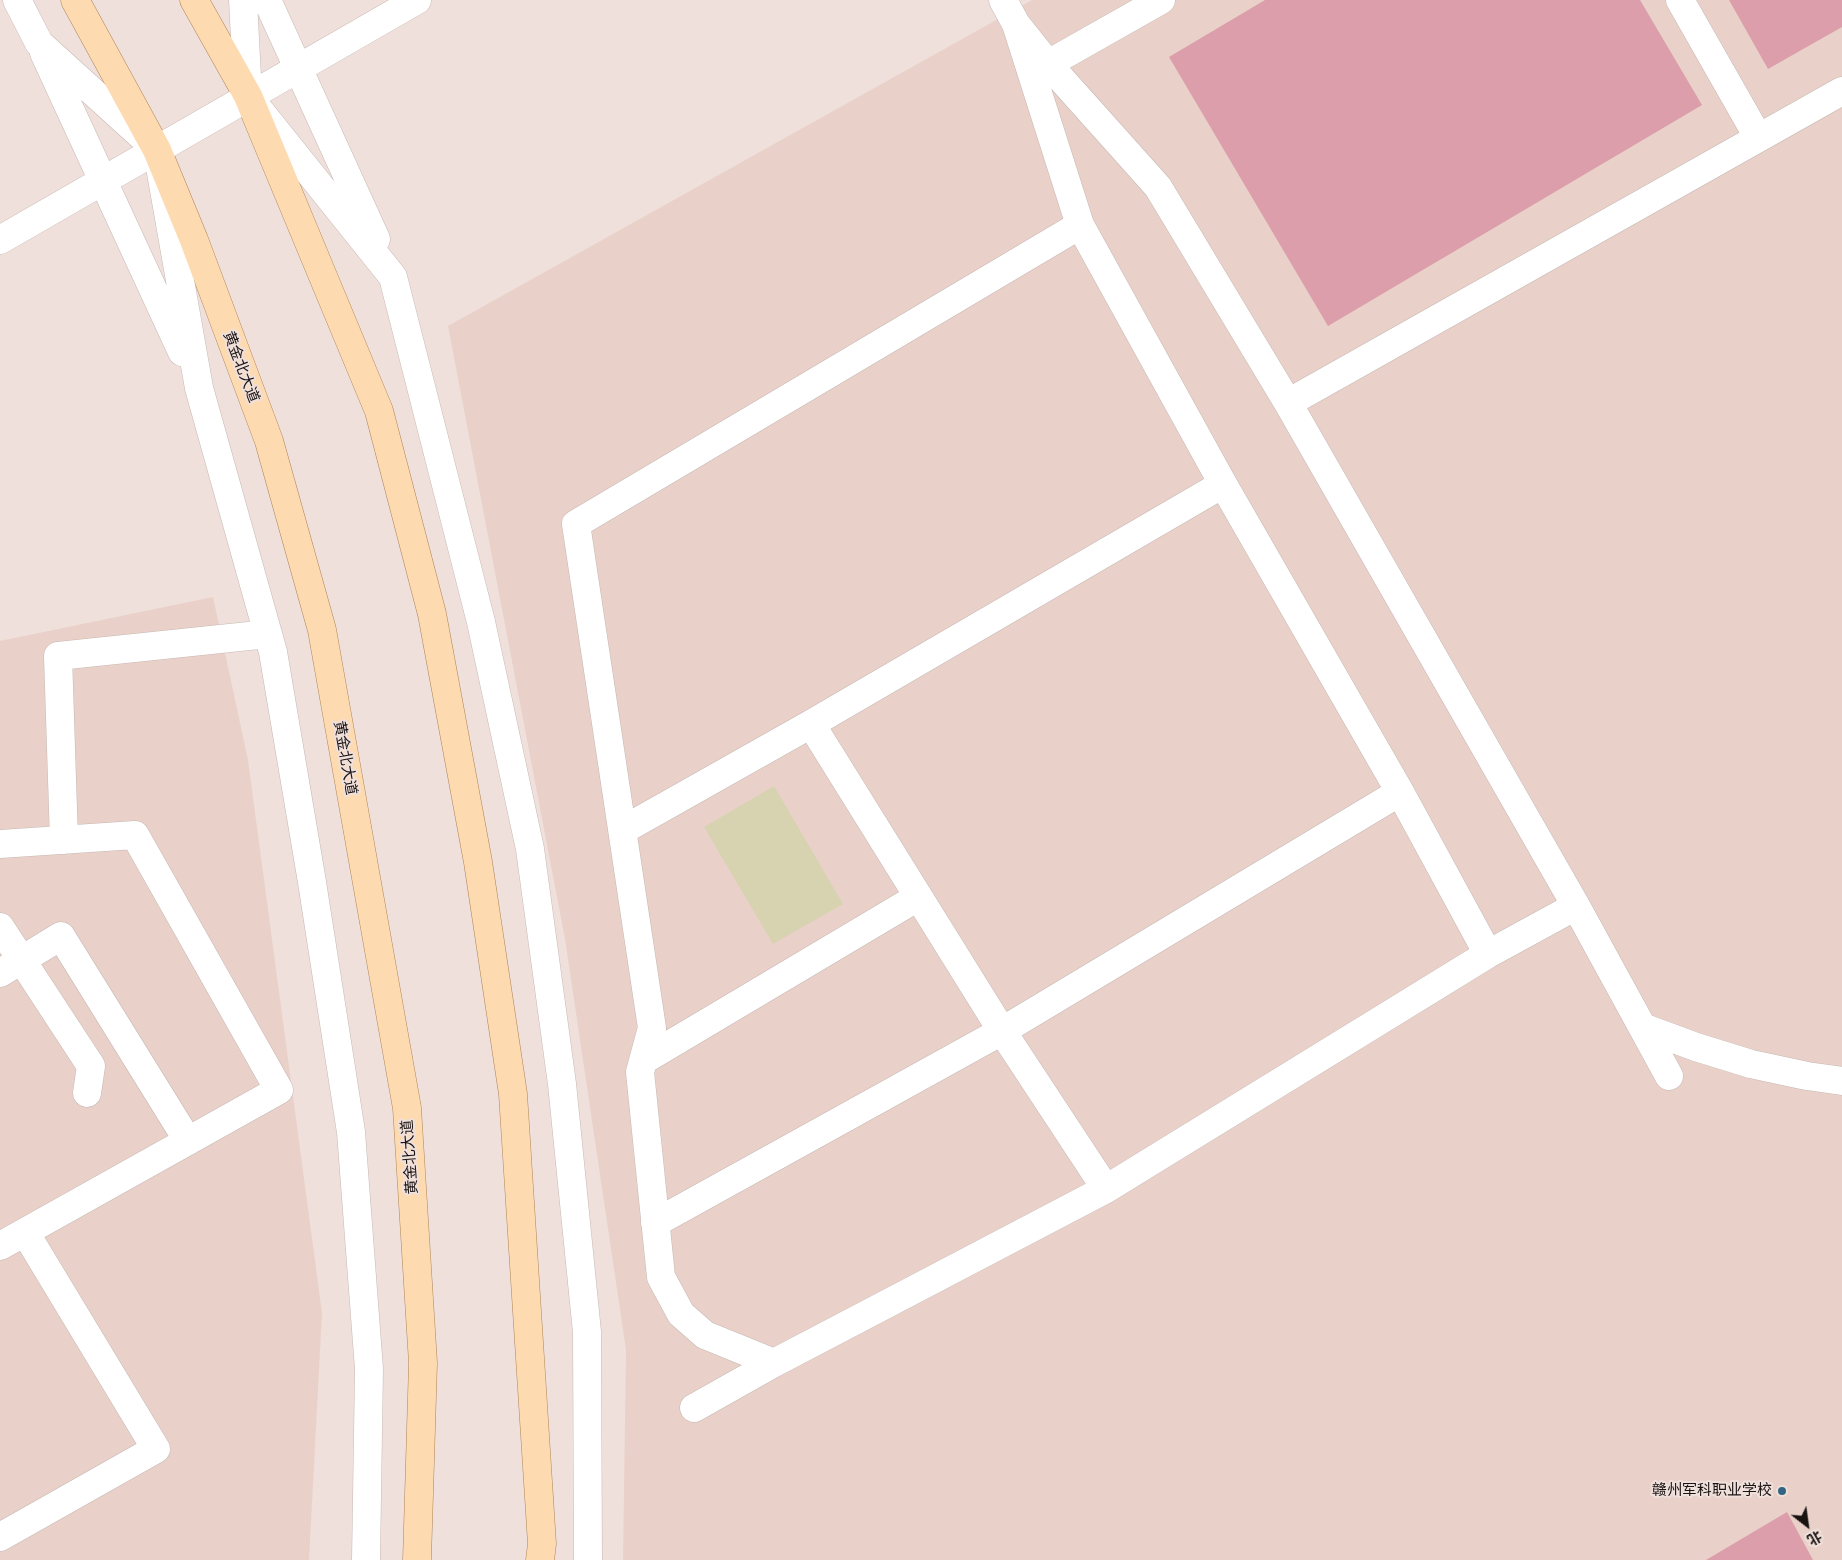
<!DOCTYPE html>
<html>
<head>
<meta charset="utf-8">
<style>
	body { margin:0 }
	#map { position:relative; width:1842px; height:1560px; overflow:hidden; background:#f0e0db; font-family:"Roboto Serif","Noto Sans SC",serif }
	canvas { display:block }
	.north { position:absolute; left:1782px; top:1500px; width:50px; height:50px; -webkit-text-stroke:4px #f0e0db; paint-order:stroke; rotate:150deg; font-size:14px; font-weight:700; line-height:20px; text-align:center; color:#181211 }
	.north::after { content:''; display:block; margin:auto; width:18px; height:22px; background:#181211; clip-path:polygon(50% 0,100% 100%,50% 72%,0 100%) }
</style>
</head>
<body>
<div id="map">
<canvas width="1842" height="1560"></canvas>
<div class="north">北</div>
</div>
<script>
const context = document.querySelector('canvas').getContext('2d');
context.lineJoin = 'round';
function paint(path, color) {
  context.fillStyle = color;
  context.fill(path, 'evenodd');
}
function toPath(rows) {
  const path = new Path2D();
  for (const r of rows) {
    path.moveTo(r[0], r[1]);
    for (let i = 2; i < r.length; i += 2) path.lineTo(r[i], r[i + 1]);
  }
  return path;
}
function strokePath(path, color, width, dash) {
  context.strokeStyle = color;
  context.lineWidth = width;
  context.lineCap = dash ? 'butt' : 'round';
  context.setLineDash(dash || []);
  context.stroke(path);
}
function write(font, color, halo, rows, align = 'center') {
  context.font = font + ' "Roboto Serif","Noto Sans SC",serif';
  context.lineWidth = 4;
  context.setLineDash([]);
  context.textBaseline = 'middle';
  context.strokeStyle = halo;
  context.fillStyle = color;
  for (const [text, x, y, turn = 0] of rows) {
    context.save();
    context.translate(x, y);
    context.rotate((+turn || 0) * Math.PI / 180);
    context.textAlign = isNaN(turn) ? turn : align;
    if (halo) context.strokeText(text, 0, 0);
    context.fillText(text, 0, 0);
    context.restore();
  }
}
const built = toPath([
	[1032,0,1842,0,1842,1560,623,1560,626,1350,565,939,448,326],
	[213,597,248,760,322,1313,309,1560,0,1560,0,641]
]);
const green = toPath([
	[774,786,843,904,773,944,704,827]
]);
const building = toPath([
	[1265,0,1640,0,1702,105,1328,326,1169,57],
	[1729,0,1842,0,1842,27,1768,69],
	[1787,1512,1813,1560,1706,1560]
]);
const minor = toPath([
	[17,0,39,43,157,150,199,388,273,652,312,882,351,1132,369,1369,366,1560],
	[243,0,248,96,393,277,481,622,530,849,562,1084,587,1332,588,1560],
	[267,0,376,239],
	[1003,0,1016,24,1080,225,1223,484,1400,792,1488,954],
	[1680,0,1758,137],
	[1016,24,1048,64,1158,187,1288,403,1576,906,1669,1076],
	[44,53,182,352],
	[1048,64,1161,0],
	[0,240,417,0],
	[1288,403,1842,91],
	[811,724,1002,1031,1106,1189],
	[623,830,811,724,1223,484],
	[64,840,58,656,268,634],
	[0,844,135,835,279,1090,0,1246],
	[0,927,91,1066,87,1093],
	[0,973,61,936,188,1141],
	[1642,1027,1696,1047,1751,1064,1807,1076,1842,1081],
	[644,1060,918,897],
	[655,1223,1002,1031,1400,792],
	[774,1363,705,1335,681,1314,661,1277,640,1072,652,1028,576,524,1080,225],
	[694,1408,774,1363,1106,1189,1488,954,1576,906],
	[0,1537,156,1449,25,1232]
]);
const major = toPath([
	[75,0,157,150,194,240,269,441,322,630,407,1108,423,1363,417,1560],
	[194,0,248,96,379,411,432,614,478,862,513,1094,542,1544,540,1560]
]);
const markers = [
	[1782,1491,5,"#316581"]
];
const streetNames = [
	["黄金北大道",241,367,69],
	["黄金北大道",345,758,80],
	["黄金北大道",410,1157,-94]
];
const poiNames = [
	["赣州军科职业学校",1772,1491]
];
paint(built, '#e9d1c9');
paint(green, '#d7d3b1');
paint(building, '#db9eaa');
strokePath(minor, '#c7b8b3', 29);
strokePath(major, '#ad8457', 29);
strokePath(minor, '#fff', 28);
strokePath(major, '#fedab1', 28);
for (const [x, y, r, color] of markers) {
  const dot = new Path2D();
  dot.arc(x, y, r, 0, 2 * Math.PI);
  context.fillStyle = color;
  context.fill(dot);
  strokePath(dot, '#f0e0db', 2);
}
write('15px', '#181211', '#f0e0db', streetNames);
write('15px', '#181211', '#f0e0db', poiNames, 'right');
</script>
</body>
</html>
